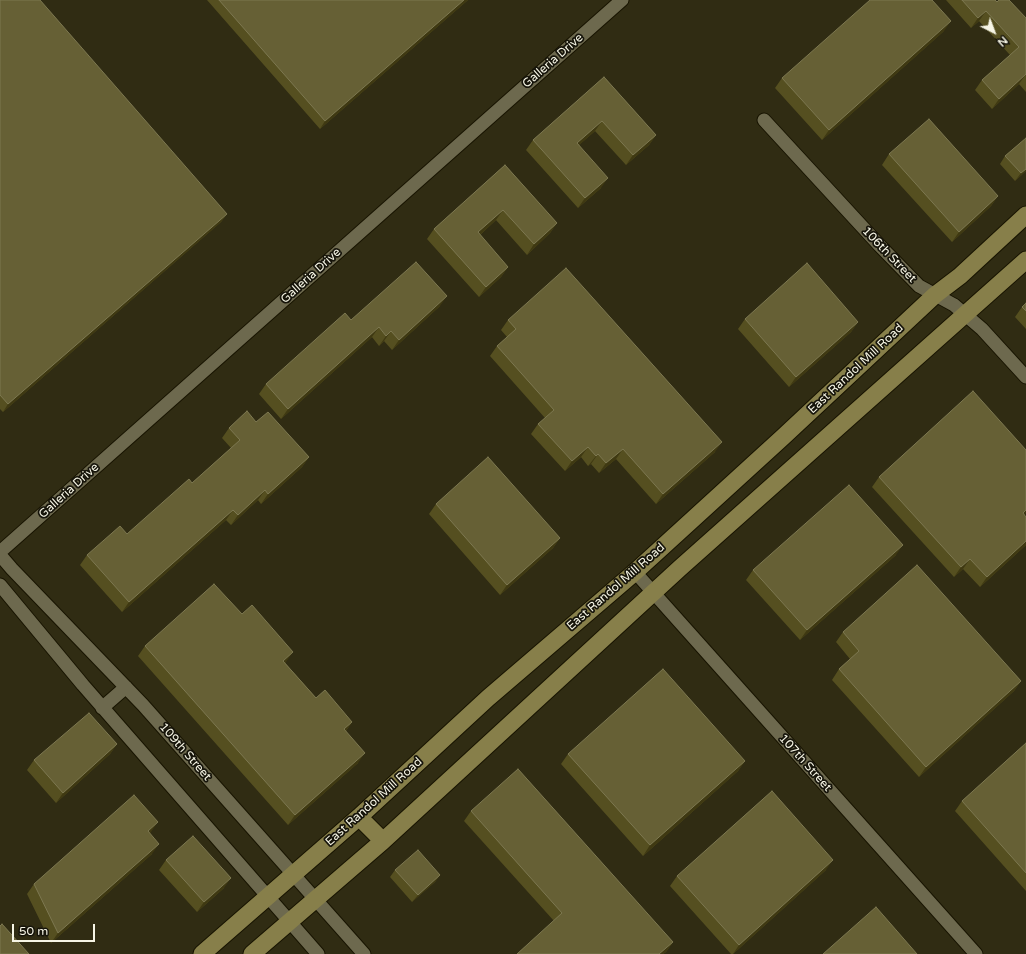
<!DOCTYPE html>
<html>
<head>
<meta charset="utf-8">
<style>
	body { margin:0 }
	#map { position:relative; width:1026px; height:954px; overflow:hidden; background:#302c13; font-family:"Varela Round",sans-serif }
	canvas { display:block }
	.north { position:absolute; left:974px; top:12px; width:40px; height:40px; -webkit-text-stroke:3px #16140a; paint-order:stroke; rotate:138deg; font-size:11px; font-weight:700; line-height:16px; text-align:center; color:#f6f5e5 }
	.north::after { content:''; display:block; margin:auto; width:14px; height:18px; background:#f6f5e5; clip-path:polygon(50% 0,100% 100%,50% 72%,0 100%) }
	.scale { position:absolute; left:12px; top:924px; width:83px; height:18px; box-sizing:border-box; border:2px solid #f6f5e5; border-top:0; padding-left:5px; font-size:12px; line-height:14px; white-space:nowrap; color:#f6f5e5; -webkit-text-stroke:3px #16140a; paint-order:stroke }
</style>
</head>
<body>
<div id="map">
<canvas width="1026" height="954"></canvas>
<div class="north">N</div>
<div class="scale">50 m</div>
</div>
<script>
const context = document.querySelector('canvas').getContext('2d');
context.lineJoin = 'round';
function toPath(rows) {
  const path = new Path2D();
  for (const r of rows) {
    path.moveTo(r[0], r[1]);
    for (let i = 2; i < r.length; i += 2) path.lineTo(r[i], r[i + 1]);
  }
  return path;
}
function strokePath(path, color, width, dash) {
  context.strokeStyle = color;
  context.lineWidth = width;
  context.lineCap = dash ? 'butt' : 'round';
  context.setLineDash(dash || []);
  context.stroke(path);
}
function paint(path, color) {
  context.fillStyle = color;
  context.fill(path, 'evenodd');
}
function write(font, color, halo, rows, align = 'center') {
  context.font = font + ' "Varela Round",sans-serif';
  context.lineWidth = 3.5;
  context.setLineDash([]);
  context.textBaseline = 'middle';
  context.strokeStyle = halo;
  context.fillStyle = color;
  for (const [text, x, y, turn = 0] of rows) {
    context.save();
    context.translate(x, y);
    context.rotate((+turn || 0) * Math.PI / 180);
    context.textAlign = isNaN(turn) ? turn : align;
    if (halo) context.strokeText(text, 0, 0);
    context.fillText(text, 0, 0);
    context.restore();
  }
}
const minor = toPath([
	[764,120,880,246,919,286,954,305,982,329,1026,377],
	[0,552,622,0],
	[0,555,12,569,143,705,364,954],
	[635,572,976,954],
	[0,585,83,685,318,954],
	[102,708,126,687]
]);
const major = toPath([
	[359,817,383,841],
	[202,954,359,817,488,698,635,572,783,437,935,295,960,276,1026,215],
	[252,954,383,841,680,568,1026,260]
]);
const wall = toPath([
	[0,0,227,214,221,222,3,412,0,409],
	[207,0,468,0,320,129],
	[946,0,995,0,997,2,1026,18,1026,92,1019,84,992,109,975,90,982,80,1010,55,979,21,971,28],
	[944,31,822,140,775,88,782,78],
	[604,77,656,135,649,145,626,165,595,131,579,145,601,188,578,208,526,150,533,140],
	[1026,138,1026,171,1015,181,1000,164,1005,156],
	[889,154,998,196,991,206,952,242,882,165],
	[505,165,557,223,550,233,527,255,496,220,480,235,508,267,501,277,479,297,427,239,434,229],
	[1026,303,1026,329,1015,317,1022,307],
	[440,306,392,350,384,341,379,346,372,337,281,419,259,394,266,384,351,320],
	[745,319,858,322,851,332,789,387,738,329],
	[508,320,715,452,656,504,616,459,599,473,591,464,588,466,581,457,565,471,531,434,538,424,545,418,490,356,497,346,507,337,501,330],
	[256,422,309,457,302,467,261,504,258,500,231,525,226,520,122,612,80,565,87,555,127,534,192,483,231,448,222,438,229,428],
	[879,477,1024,515,1026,517,1026,545,980,587,963,569,954,577,872,487],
	[436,504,560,538,553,548,500,595,429,514],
	[896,555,800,640,746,580,753,570],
	[242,614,286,662,285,663,316,698,352,722,346,731,358,763,288,825,138,656,145,646],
	[843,632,1021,681,1014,691,919,777,832,680,839,669,850,659,836,642],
	[1026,743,1026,891,955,811,962,801],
	[117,744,110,754,56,803,27,770,34,760],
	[568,754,745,761,738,771,643,856,561,764],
	[471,811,673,942,666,952,663,954,517,954,554,921,464,821],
	[151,832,150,833,152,854,51,943,27,894,34,884],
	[166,860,224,888,197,912,159,870],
	[395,870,440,875,435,882,412,902,390,877],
	[826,870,733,954,731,954,670,886,677,876]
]);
const shadedWall = toPath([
	[464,0,468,0,320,129,325,121],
	[986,11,979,21,971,28,978,18],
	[951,21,944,31,822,140,829,130],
	[1026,74,1019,84,992,109,999,99],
	[602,121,595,131,570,153,577,143],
	[656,135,649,145,626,165,633,155],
	[1026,169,1026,171,1015,181,1021,173],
	[608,178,601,188,578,208,585,198],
	[998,196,991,206,952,242,959,232],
	[503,210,496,220,471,243,478,232],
	[227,214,221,222,3,412,8,404],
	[557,223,550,233,527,255,534,244],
	[508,267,501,277,479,297,486,287],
	[447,296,440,306,392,350,399,340],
	[858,322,851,332,789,387,796,377],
	[379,327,372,337,281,419,288,409],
	[391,331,384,341,379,346,386,336],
	[722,442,715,452,656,504,663,494],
	[588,447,581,457,565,471,572,461],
	[623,449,616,459,599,473,606,463],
	[598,454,591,464,588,466,596,456],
	[309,457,302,467,261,504,268,494],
	[265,490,258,500,231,525,238,515],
	[233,510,226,520,122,612,129,602],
	[1026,510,1026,513,1016,523,1023,513],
	[560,538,553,548,500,595,507,585],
	[1026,541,1026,545,980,587,987,577],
	[903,545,896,555,800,640,807,630],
	[970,559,963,569,954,577,961,567],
	[293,652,286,662,276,671,283,661],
	[1021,681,1014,691,919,777,926,767],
	[352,722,345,732,344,729],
	[117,744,110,754,56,803,63,793],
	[365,753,358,763,288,825,295,815],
	[745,761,738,771,643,856,650,845],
	[158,822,151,832,141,841,148,831],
	[159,844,152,854,51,943,58,933],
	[833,860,826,870,733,954,739,945],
	[440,875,435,882,412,902,418,895],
	[231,878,224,888,197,912,204,902],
	[673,942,666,952,663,954,659,954]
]);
const building = toPath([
	[0,0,40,0,227,214,8,404,0,395,0,0],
	[219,0,464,0,325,121,219,0],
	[870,0,932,0,951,21,829,130,782,78,870,0],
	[962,0,995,0,997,2,999,0,1009,0,1026,18,1026,74,999,99,982,80,1019,47,986,11,978,18,962,0],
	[604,77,656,135,633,155,602,121,577,143,608,178,585,198,533,140,604,77],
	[929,119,998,196,959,232,889,154,929,119],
	[1026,138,1026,169,1021,173,1005,156,1026,138],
	[505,165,557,223,534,244,503,210,478,232,508,267,486,287,434,229,505,165],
	[416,262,447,296,399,340,391,331,386,336,379,327,288,409,266,384,345,313,351,320,416,262],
	[807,263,858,322,796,377,745,319,807,263],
	[566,268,722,442,663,494,623,449,606,463,598,454,596,456,588,447,572,461,538,424,554,410,497,346,516,329,508,320,566,268],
	[1026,303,1026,311,1022,307,1026,303],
	[973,391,1026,450,1026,510,1023,513,1026,517,1026,541,987,577,970,559,961,567,879,477,973,391],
	[247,411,256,422,268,412,309,457,268,494,265,490,238,515,233,510,129,602,87,555,120,526,127,534,189,479,192,483,240,440,229,428,247,411],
	[488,457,560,538,507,585,436,504,488,457],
	[849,485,903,545,807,630,753,570,849,485],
	[917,565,1021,681,926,767,839,669,859,651,843,632,917,565],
	[214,584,242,614,252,605,293,652,283,661,316,698,325,690,352,722,344,729,365,753,295,815,145,646,214,584],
	[663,669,745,761,650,845,568,754,663,669],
	[89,713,117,744,63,793,34,760,89,713],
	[1026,743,1026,873,962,801,1026,743],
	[518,769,673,942,659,954,517,954,562,913,471,811,518,769],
	[772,791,833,860,739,945,677,876,772,791],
	[134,795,158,822,148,831,159,844,58,933,34,884,134,795],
	[193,836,231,878,204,902,166,860,193,836],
	[418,850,440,875,418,895,395,870,418,850],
	[876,907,917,954,823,954,876,907],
	[2,924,29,954,0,954,0,926,2,924]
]);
const streetNames = [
	["Galleria Drive",553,61,-41],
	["106th Street",889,255,46],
	["Galleria Drive",311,276,-42],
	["East Randol Mill Road",856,369,-43],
	["Galleria Drive",69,491,-42],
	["East Randol Mill Road",616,587,-41],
	["109th Street",185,752,49],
	["107th Street",805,763,48],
	["East Randol Mill Road",374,802,-42]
];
strokePath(minor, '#181400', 15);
strokePath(major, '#181400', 19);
strokePath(minor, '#6d694e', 13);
strokePath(major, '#877f4a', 17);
paint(wall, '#554f20');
paint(shadedWall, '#3f3912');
paint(building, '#666035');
strokePath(building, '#7d7851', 1);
write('12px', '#f6f5e5', '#16140a', streetNames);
</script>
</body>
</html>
